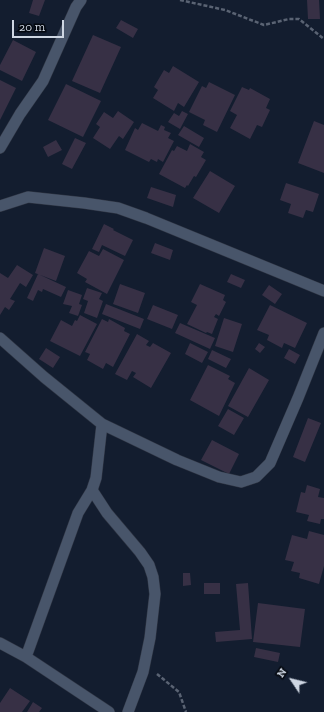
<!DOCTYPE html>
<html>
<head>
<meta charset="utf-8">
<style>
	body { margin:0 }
	#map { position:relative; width:324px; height:712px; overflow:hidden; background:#131d2f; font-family:"Zilla Slab",serif }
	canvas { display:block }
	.north { position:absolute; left:272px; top:660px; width:40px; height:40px; -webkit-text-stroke:3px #04080f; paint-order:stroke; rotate:305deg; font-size:11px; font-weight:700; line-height:16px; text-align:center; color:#ced6e2 }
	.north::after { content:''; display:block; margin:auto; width:14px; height:18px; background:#ced6e2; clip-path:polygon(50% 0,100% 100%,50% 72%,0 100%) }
	.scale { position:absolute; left:12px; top:20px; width:52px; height:18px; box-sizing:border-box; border:2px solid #ced6e2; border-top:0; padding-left:5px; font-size:12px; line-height:14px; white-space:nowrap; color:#ced6e2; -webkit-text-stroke:3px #04080f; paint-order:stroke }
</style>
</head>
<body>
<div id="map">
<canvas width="324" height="712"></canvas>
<div class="north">N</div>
<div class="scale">20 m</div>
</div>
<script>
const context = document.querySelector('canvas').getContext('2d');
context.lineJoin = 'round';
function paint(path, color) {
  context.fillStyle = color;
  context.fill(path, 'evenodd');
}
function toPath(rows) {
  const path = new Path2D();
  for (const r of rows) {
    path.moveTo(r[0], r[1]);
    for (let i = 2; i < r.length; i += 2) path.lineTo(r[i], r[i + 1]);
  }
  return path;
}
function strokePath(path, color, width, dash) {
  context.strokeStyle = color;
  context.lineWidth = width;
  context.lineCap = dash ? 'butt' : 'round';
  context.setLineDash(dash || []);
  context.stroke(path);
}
const building = toPath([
	[33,0,45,0,39,16,29,13],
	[307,0,319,0,320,19,308,19],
	[121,20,138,29,133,38,116,28],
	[93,35,121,47,100,93,72,81],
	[13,40,36,52,22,81,0,70,0,65],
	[173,66,199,82,184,107,178,103,174,111,153,98,158,90,154,87,164,70,169,73],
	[0,80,16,88,0,120],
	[209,82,235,95,217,132,203,125,205,120,189,112,202,86,206,88],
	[66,84,101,101,83,137,48,120],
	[242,87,249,90,250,88,270,99,266,108,270,110,262,127,257,125,250,139,230,128,237,115,230,111],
	[118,111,134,122,123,139,119,136,110,149,93,138,100,127,96,124,104,112,113,118],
	[182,111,188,114,180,129,168,122,174,113,179,116],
	[314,121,324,125,324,173,298,163],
	[142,123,158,131,161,125,165,127,164,130,171,133,168,138,174,141,163,162,158,159,157,162,151,159,149,162,125,150,135,128,138,130],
	[184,126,204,138,199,147,178,135],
	[75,138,86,143,72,169,62,164],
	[56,140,62,150,48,157,43,147],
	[190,144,204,152,201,157,206,160,196,177,194,176,188,186,187,185,185,188,159,174,172,150,174,151,177,146,187,151],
	[210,171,235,186,219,213,193,198],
	[286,183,319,194,313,212,306,210,303,218,288,213,291,204,280,200],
	[151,187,176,195,173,207,147,198],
	[104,224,114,229,113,230,133,240,125,256,102,245,99,252,92,249],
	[155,243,173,250,170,260,151,253],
	[44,248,65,256,56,281,35,273],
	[103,249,124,260,107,294,85,282,87,279,77,273,89,251,99,256],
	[17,265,33,275,26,287,20,283,10,299,15,301,9,310,5,307,0,315,0,273,8,278],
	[38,274,66,287,61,297,43,289,42,292,38,290,33,301,27,298],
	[231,274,245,280,241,288,227,282],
	[120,284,145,293,138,313,113,304],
	[200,284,225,295,223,300,226,302,219,316,216,314,214,317,218,319,212,334,207,332,206,333,187,324,197,305,191,302],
	[269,285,282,294,275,304,262,295],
	[87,288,102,293,99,299,103,301,97,318,84,313,88,301,83,299],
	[68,290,82,295,79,304,82,305,78,316,69,313,72,306,63,304],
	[106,304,144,319,140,329,102,314],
	[153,305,178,315,172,329,147,319],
	[270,305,307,323,295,348,284,343,282,348,267,340,269,335,257,330],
	[80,315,97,324,80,356,50,341,61,320,72,326,75,320,77,321],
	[224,318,242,324,233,352,215,346],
	[102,319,108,322,109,319,125,328,124,331,130,334,113,367,106,363,103,369,87,360,90,354,85,352],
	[180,323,215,338,210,349,175,333],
	[137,334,149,341,146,345,150,347,153,343,171,353,151,388,133,377,136,373,132,371,127,380,115,374],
	[190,343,208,352,202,363,185,354],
	[259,343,265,347,260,353,255,349],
	[46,348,60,357,53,368,39,359],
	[289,349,300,355,295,364,284,358],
	[212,350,231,359,226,368,208,359],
	[208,365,230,376,228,379,235,383,219,416,190,400],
	[249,368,269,380,248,417,228,406],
	[228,409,244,418,234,435,218,426],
	[308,418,321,423,305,462,293,457],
	[212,440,239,454,229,474,201,460],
	[307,485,320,489,318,497,324,498,324,519,321,519,320,524,307,521,309,515,296,512,301,492,305,493],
	[309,531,324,535,324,566,319,584,299,578,300,573,291,571,294,562,285,560,292,535,307,539],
	[183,573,190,573,191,585,183,586],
	[204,583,220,583,220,594,204,594],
	[248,583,252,639,216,642,215,632,240,630,236,584],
	[258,603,305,609,300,647,253,642],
	[256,648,280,653,278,662,254,657],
	[10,688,30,701,22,712,0,712,0,703],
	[33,702,42,708,39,712,27,712]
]);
const path = toPath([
	[180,0,225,10,264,25,289,19,299,19,324,39],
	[157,674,179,692,186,712]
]);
const minor = toPath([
	[0,148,20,114,43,81,76,7,81,0],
	[0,206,28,197,84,203,118,208,146,218,324,291],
	[0,338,44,377,102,424,177,460,219,477,241,482,256,477,270,463,298,398,324,333],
	[92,490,107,513,140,552,149,565,153,577,155,594,150,638,143,672,128,712],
	[0,643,26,657,109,712],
	[26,657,78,513,92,490,96,478,102,424]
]);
paint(building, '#373045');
strokePath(minor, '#2f3543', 12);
strokePath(path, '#5a6373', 2.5, [4, 2]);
strokePath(minor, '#48556a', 11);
</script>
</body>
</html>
